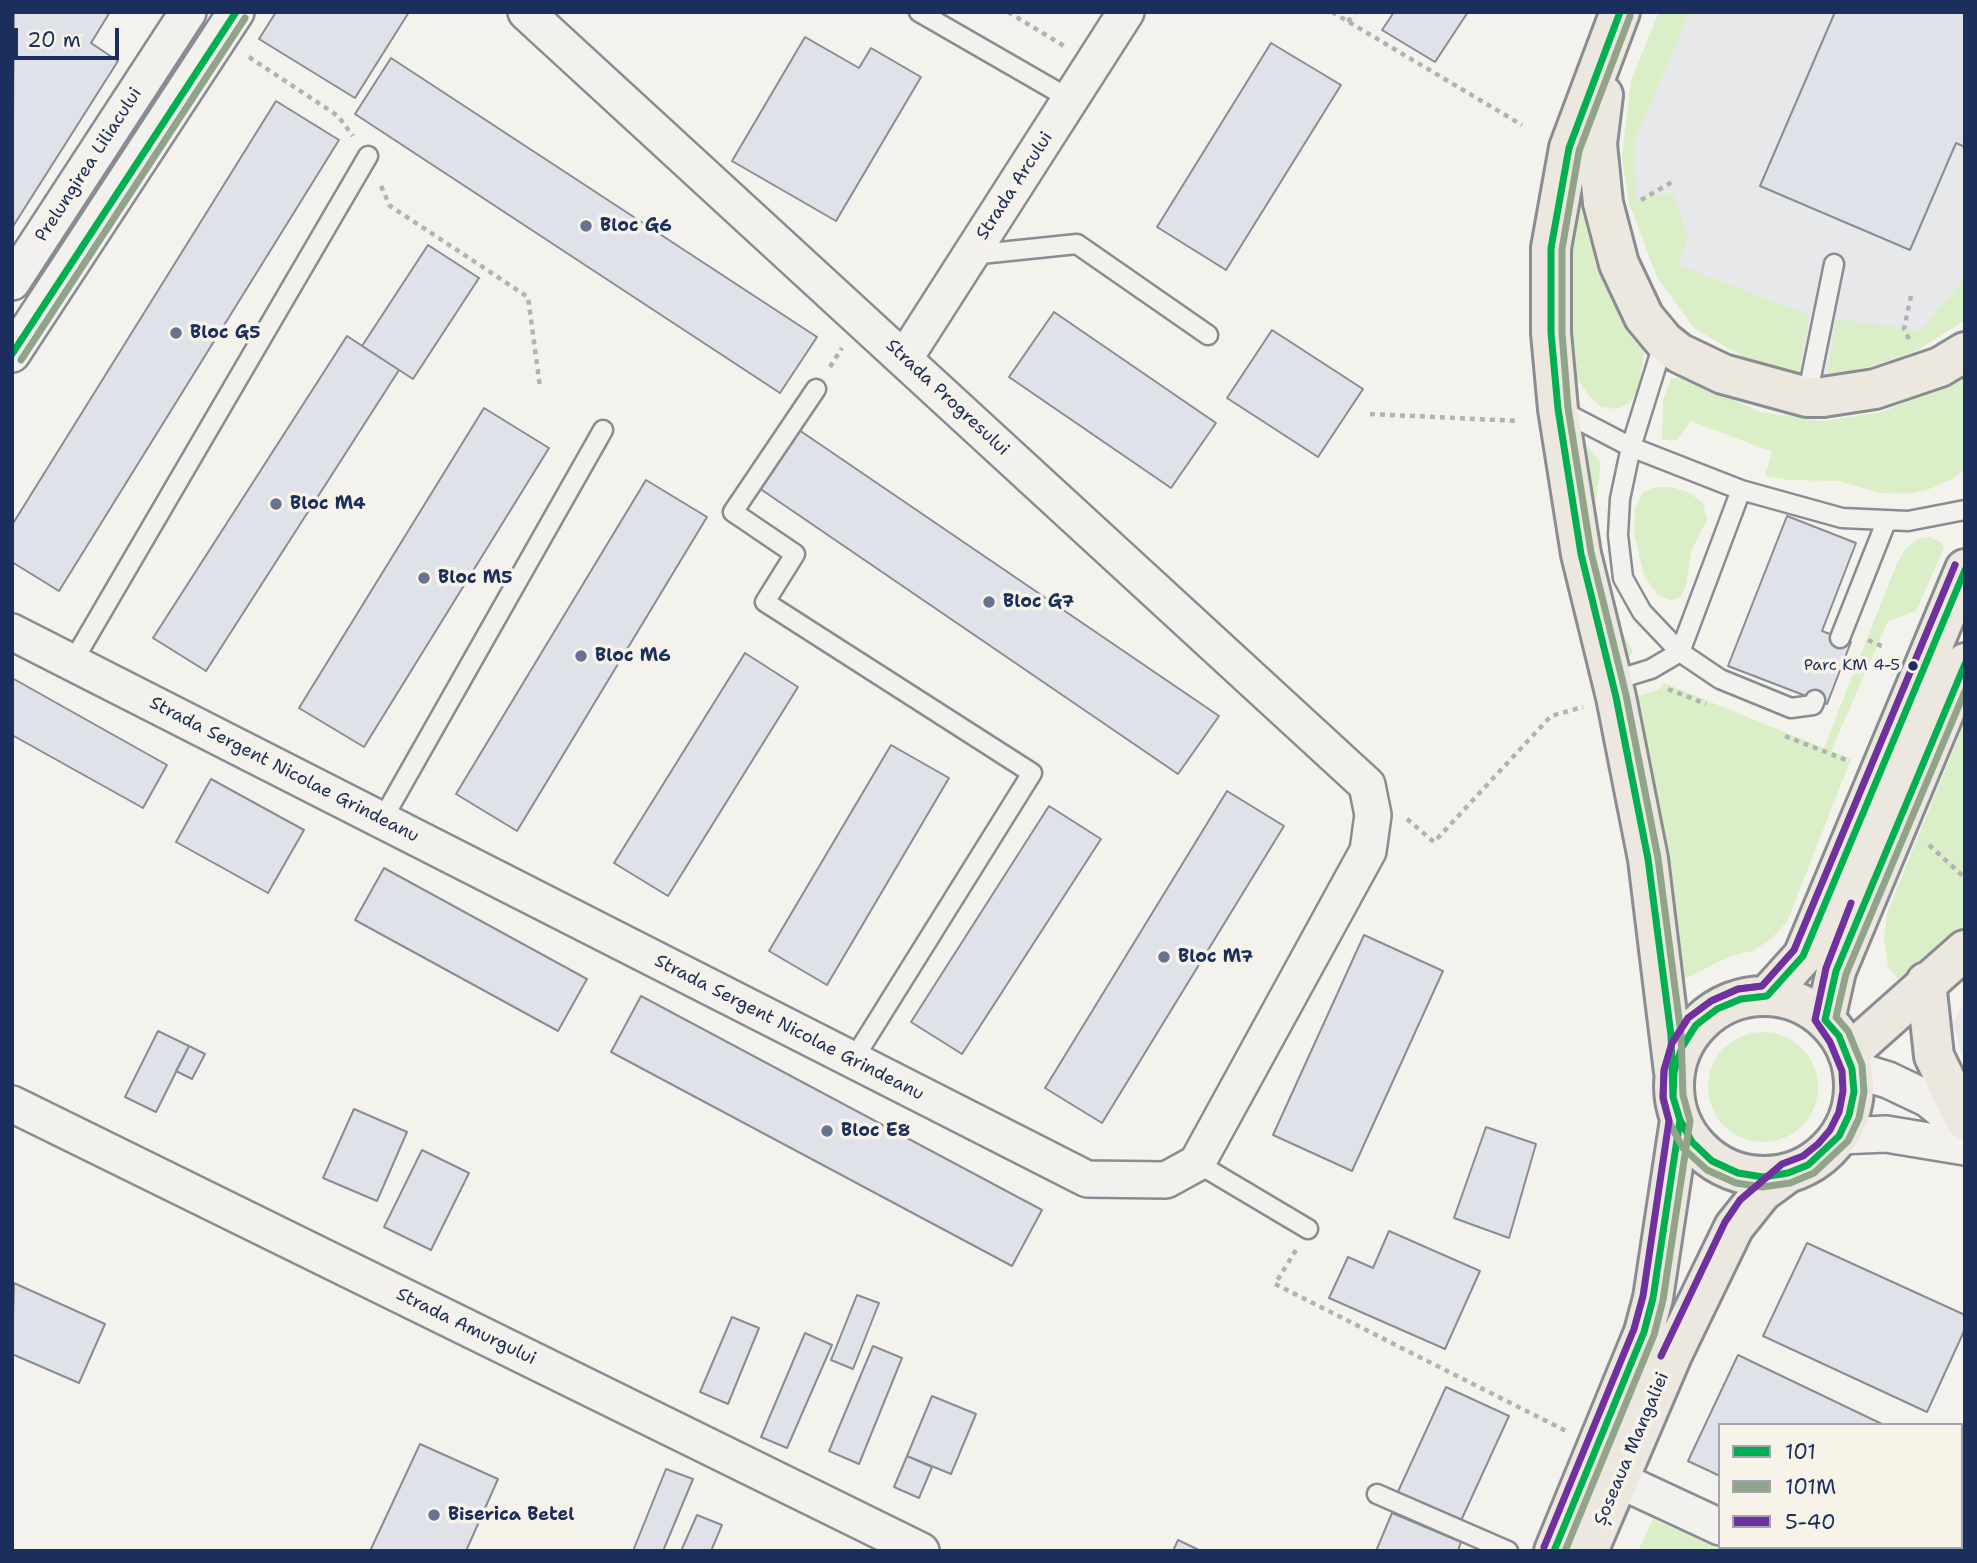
<!DOCTYPE html>
<html>
<head>
<meta charset="utf-8">
<style>
	body { margin:0 }
	#map { position:relative; width:1977px; height:1563px; overflow:hidden; background:#f4f2ec; font-family:"Shantell Sans",sans-serif }
	canvas { display:block }
	.frame { position:absolute; inset:0; border:14px solid #1b2f5e; pointer-events:none }
	.legend { position:absolute; left:1718px; top:1423px; width:245px; height:126px; box-sizing:border-box; background:#f7f3e8; border:2px solid #9fa5b1; margin:0; padding:9px 12px; list-style:none; font-size:21px; color:#1b2f5e }
	.legend li { display:flex; align-items:center; gap:14px; height:35px }
	.legend b { width:35px; border:2px solid #9fa5b1 }
	.scale { position:absolute; left:14px; top:28px; width:105px; height:32px; box-sizing:border-box; border:4px solid #1b2f5e; border-top:0; padding-left:9px; font-size:21px; line-height:24px; white-space:nowrap; color:#1b2f5e; -webkit-text-stroke:5px #f7f3e8; paint-order:stroke }
</style>
</head>
<body>
<div id="map">
<canvas width="1977" height="1563"></canvas>
<div class="frame"></div>
<ul class="legend">
<li><b style="height:9px;background:#00b050"></b>101</li>
<li><b style="height:9px;background:#91a489"></b>101M</li>
<li><b style="height:9px;background:#7030a0"></b>5-40</li>
</ul>
<div class="scale">20 m</div>
</div>
<script>
const context = document.querySelector('canvas').getContext('2d');
context.lineJoin = 'round';
function paint(path, color) {
  context.fillStyle = color;
  context.fill(path, 'evenodd');
}
function toPath(rows) {
  const path = new Path2D();
  for (const r of rows) {
    if (r.length === 3) {
      path.moveTo(r[0] + r[2], r[1]);
      path.arc(r[0], r[1], r[2], 0, 2 * Math.PI);
      continue;
    }
    path.moveTo(r[0], r[1]);
    for (let i = 2; i < r.length; i += 2) path.lineTo(r[i], r[i + 1]);
  }
  return path;
}
function strokePath(path, color, width, dash) {
  context.strokeStyle = color;
  context.lineWidth = width;
  context.lineCap = dash ? 'butt' : 'round';
  context.setLineDash(dash || []);
  context.stroke(path);
}
function write(font, color, halo, rows, align = 'center') {
  context.font = font + ' "Shantell Sans",sans-serif';
  context.lineWidth = 7;
  context.setLineDash([]);
  context.textBaseline = 'middle';
  context.strokeStyle = halo;
  context.fillStyle = color;
  for (const [text, x, y, turn = 0] of rows) {
    context.save();
    context.translate(x, y);
    context.rotate((+turn || 0) * Math.PI / 180);
    context.textAlign = isNaN(turn) ? turn : align;
    if (halo) context.strokeText(text, 0, 0);
    context.fillText(text, 0, 0);
    context.restore();
  }
}
const built = toPath([
	[1659,12,1965,12,1965,320,1916,351,1872,366,1827,375,1799,373,1750,361,1694,328,1657,277,1629,203,1622,158,1631,81],
	[1965,1001,1965,1066,1953,1023]
]);
const green = toPath([
	[1659,12,1690,12,1635,139,1636,198,1673,193,1688,238,1678,265,1809,315,1799,373,1750,361,1694,328,1657,277,1629,203,1622,158,1631,81],
	[1586,207,1646,340,1639,388,1630,403,1617,409,1601,407,1590,397,1567,365,1569,208],
	[1965,278,1965,320,1916,351,1872,366,1827,375,1836,319,1921,330],
	[1682,377,1761,412,1822,421,1882,412,1965,377,1965,469,1953,479,1927,490,1907,494,1881,493,1839,481,1788,480,1765,476,1772,452,1691,421,1677,440,1662,440,1663,399,1671,379],
	[1579,447,1589,448,1601,462,1592,527,1618,625,1633,651,1629,657,1621,657,1615,652,1590,558,1579,484,1576,450],
	[1655,487,1671,487,1688,492,1703,503,1707,520,1692,549,1686,586,1680,598,1670,600,1658,595,1644,576,1634,533,1635,508,1643,492],
	[1930,537,1941,542,1944,548,1916,611,1888,621,1831,751,1851,759,1787,922,1773,937,1753,951,1730,956,1677,983,1627,699,1658,690,1664,683,1824,748,1897,563,1906,548,1920,538],
	[1965,721,1965,927,1898,980,1888,966,1884,940,1887,913],
	[1763,1087,55],
	[1653,1519,1724,1551,1638,1551]
]);
const building = toPath([
	[14,12,110,12,91,43,118,61,12,228,14,12],
	[276,12,409,12,355,98,259,39,276,12],
	[1394,12,1468,12,1435,62,1382,30,1394,12],
	[1835,12,1965,12,1965,147,1956,143,1910,250,1760,186,1835,12],
	[805,37,859,68,871,48,921,77,836,221,732,161,805,37],
	[1271,43,1341,85,1226,270,1157,227,1271,43],
	[391,58,817,337,780,393,355,114,391,58],
	[276,101,339,140,59,591,12,562,12,525,276,101],
	[428,245,479,278,413,379,362,346,428,245],
	[1054,312,1216,423,1171,488,1009,377,1054,312],
	[1272,330,1363,389,1318,457,1227,398,1272,330],
	[347,336,399,370,206,671,153,638,347,336],
	[484,408,549,448,364,747,299,708,484,408],
	[799,430,1219,716,1178,774,759,488,799,430],
	[646,480,707,517,517,831,456,794,646,480],
	[1787,516,1856,543,1822,631,1851,642,1827,704,1728,666,1787,516],
	[745,653,798,687,668,896,614,863,745,653],
	[12,678,167,765,143,808,12,735,12,678],
	[891,745,949,778,827,985,769,951,891,745],
	[211,779,304,830,268,893,176,842,211,779],
	[1227,791,1284,826,1102,1123,1045,1088,1227,791],
	[1049,806,1101,839,962,1054,911,1022,1049,806],
	[384,868,587,979,558,1031,355,920,384,868],
	[1364,935,1443,971,1352,1171,1273,1135,1364,935],
	[641,996,1042,1210,1012,1266,611,1052,641,996],
	[158,1031,189,1046,156,1112,125,1097,158,1031],
	[189,1046,205,1054,192,1079,176,1071,189,1046],
	[354,1109,407,1132,377,1201,323,1178,354,1109],
	[1486,1127,1536,1144,1509,1238,1454,1218,1486,1127],
	[422,1150,469,1173,431,1250,384,1227,422,1150],
	[1389,1231,1480,1271,1445,1349,1329,1298,1348,1257,1373,1268,1389,1231],
	[1807,1243,1965,1315,1965,1329,1927,1412,1763,1336,1807,1243],
	[14,1283,105,1324,79,1383,12,1354,14,1283],
	[857,1295,879,1303,853,1369,831,1360,857,1295],
	[732,1317,759,1328,728,1404,700,1392,732,1317],
	[805,1333,832,1345,787,1448,761,1437,805,1333],
	[873,1346,902,1358,859,1464,829,1451,873,1346],
	[1738,1355,1884,1425,1720,1425,1720,1476,1688,1461,1738,1355],
	[1446,1387,1509,1416,1459,1525,1396,1496,1446,1387],
	[932,1396,976,1414,951,1474,907,1456,932,1396],
	[420,1444,498,1479,466,1551,370,1551,420,1444],
	[907,1456,932,1467,919,1498,894,1487,907,1456],
	[1961,1462,1965,1463,1965,1551,1876,1551,1869,1547,1961,1547,1961,1462],
	[666,1469,693,1479,663,1551,633,1551,666,1469],
	[1392,1513,1461,1542,1458,1551,1376,1551,1392,1513],
	[697,1515,722,1525,711,1551,681,1551,697,1515],
	[1178,1540,1201,1551,1173,1551,1178,1540]
]);
const path = toPath([
	[1008,12,1064,46],
	[1332,12,1522,125],
	[1348,22,1355,12],
	[249,57,338,116,353,136],
	[381,186,390,206,528,297,540,387],
	[1641,200,1672,182],
	[1909,339,1904,329,1911,296],
	[830,367,842,348],
	[1370,414,1519,421],
	[1868,640,1886,648],
	[1668,689,1706,704],
	[1785,736,1846,760],
	[1407,819,1434,842,1551,716,1583,707],
	[1929,845,1965,878],
	[1296,1250,1275,1284,1566,1431]
]);
const lane = toPath([
	[919,12,1070,99],
	[971,255,1077,244,1208,335],
	[1664,341,1631,447,1620,499,1618,535,1623,578,1642,612,1680,652,1720,679,1791,708,1813,705,1815,700],
	[816,389,733,512,795,554,765,602,1032,773,853,1060],
	[1807,397,1834,264],
	[1558,409,1631,447,1741,490,1842,518,1908,521,1965,510],
	[1840,638,1886,522],
	[72,663,368,156],
	[1612,681,1651,669,1680,652,1741,490],
	[382,820,603,430],
	[1197,1163,1308,1229],
	[1377,1494,1508,1551]
]);
const street = toPath([
	[12,282,188,12],
	[12,354,236,12],
	[904,359,1126,12],
	[12,632,1087,1179,1166,1180,1197,1163,1368,851,1373,815,1367,785,526,12],
	[1852,1069,1888,1080,1928,1099,1965,1129],
	[12,1104,921,1551],
	[1839,1136,1886,1134,1965,1147],
	[1619,1480,1720,1527],
	[1763,1547,1770,1551]
]);
const primary = toPath([
	[1620,12,1569,148,1551,248,1551,333,1558,409,1581,554,1616,697,1648,859,1674,1072],
	[1603,95,1597,144,1603,203,1619,264,1644,317,1664,341,1679,353,1723,374,1807,397,1823,397,1875,389,1940,367,1965,352],
	[1926,982,1934,1056,1965,1120],
	[1767,996,1803,956,1965,569],
	[1764,1086,90],
	[1825,1020,1836,971,1965,663],
	[1848,1054,1965,950],
	[1554,1551,1644,1332,1653,1298,1680,1120],
	[1588,1551,1672,1355,1734,1227,1762,1192,1788,1173]
]);
const bus1 = toPath([
	[12,354,236,12],
	[1965,570,1803,956,1767,996,1741,999,1717,1009,1696,1025,1682,1047,1674,1072,1673,1097,1680,1120,1692,1142,1712,1161,1738,1173,1763,1177,1788,1173,1808,1165,1839,1136,1849,1115,1854,1092,1852,1069,1839,1036,1825,1020,1836,971,1965,664],
	[1554,1551,1644,1332,1653,1298,1680,1120,1673,1097,1671,1035,1648,859,1616,697,1581,554,1558,409,1551,333,1551,248,1569,148,1620,12]
]);
const bus2 = toPath([
	[21,360,245,18],
	[1955,565,1794,950,1762,986,1738,989,1711,1001,1688,1018,1672,1043,1664,1071,1663,1100,1670,1124,1683,1148,1707,1170,1736,1183,1762,1187,1790,1183,1814,1173,1848,1141,1859,1118,1864,1092,1862,1065,1848,1031,1836,1017,1846,974,1965,691],
	[1565,1551,1654,1335,1663,1300,1690,1121,1683,1095,1681,1034,1658,858,1626,695,1591,552,1568,408,1562,333,1562,249,1579,151,1630,16]
]);
const bus3 = toPath([
	[1661,1356,1725,1222,1740,1200,1782,1164,1803,1156,1818,1144,1830,1130,1839,1112,1843,1091,1842,1071,1830,1042,1815,1020,1826,968,1851,903],
	[1544,1547,1634,1329,1643,1296,1669,1121,1663,1097,1664,1070,1672,1043,1688,1018,1711,1001,1738,989,1762,986,1794,950,1955,565]
]);
const markers = [
	[586,226,7,"#677390"],
	[176,333,7,"#677390"],
	[276,504,7,"#677390"],
	[424,578,7,"#677390"],
	[989,602,7,"#677390"],
	[581,656,7,"#677390"],
	[1913,666,6,"#1b2f5e"],
	[1164,957,7,"#677390"],
	[827,1131,7,"#677390"],
	[434,1515,7,"#677390"]
];
const busNames = [
	["Parc KM 4-5",1900,666]
];
const streetNames = [
	["Prelungirea Liliacului",89,165,-57],
	["Strada Arcului",1015,186,-57],
	["Strada Progresului",947,398,43],
	["Strada Sergent Nicolae Grindeanu",284,770,27],
	["Strada Sergent Nicolae Grindeanu",789,1028,27],
	["Strada Amurgului",466,1327,26],
	["Șoseaua Mangaliei",1632,1449,-67]
];
const poiNames = [
	["Bloc G6",600,226],
	["Bloc G5",190,333],
	["Bloc M4",290,504],
	["Bloc M5",438,578],
	["Bloc G7",1003,602],
	["Bloc M6",595,656],
	["Bloc M7",1178,957],
	["Bloc E8",841,1131],
	["Biserica Betel",448,1515]
];
paint(built, '#e7e8ea');
paint(green, '#daefc7');
paint(building, '#dfe3e9');
strokePath(building, '#898c92', 2);
strokePath(lane, '#898c92', 23);
strokePath(street, '#898c92', 40);
strokePath(primary, '#898c92', 44);
strokePath(path, '#b1b2b5', 4.5, [5, 5]);
strokePath(lane, '#f2f1ed', 18);
strokePath(street, '#f2f1ed', 35);
strokePath(primary, '#ede8df', 38);
strokePath(bus1, '#00b050', 7);
strokePath(bus2, '#91a489', 7);
strokePath(bus3, '#7030a0', 7);
for (const [x, y, r, color] of markers) {
  const dot = new Path2D();
  dot.arc(x, y, r, 0, 2 * Math.PI);
  context.fillStyle = color;
  context.fill(dot);
  strokePath(dot, '#f7f3e8', 2.5);
}
write('16px', '#1b2f5e', '#f7f3e8', busNames, 'right');
write('18px', '#1b2f5e', '#f7f3e8', streetNames);
write('bold 18px', '#1b2f5e', '#f7f3e8', poiNames, 'left');
</script>
</body>
</html>
